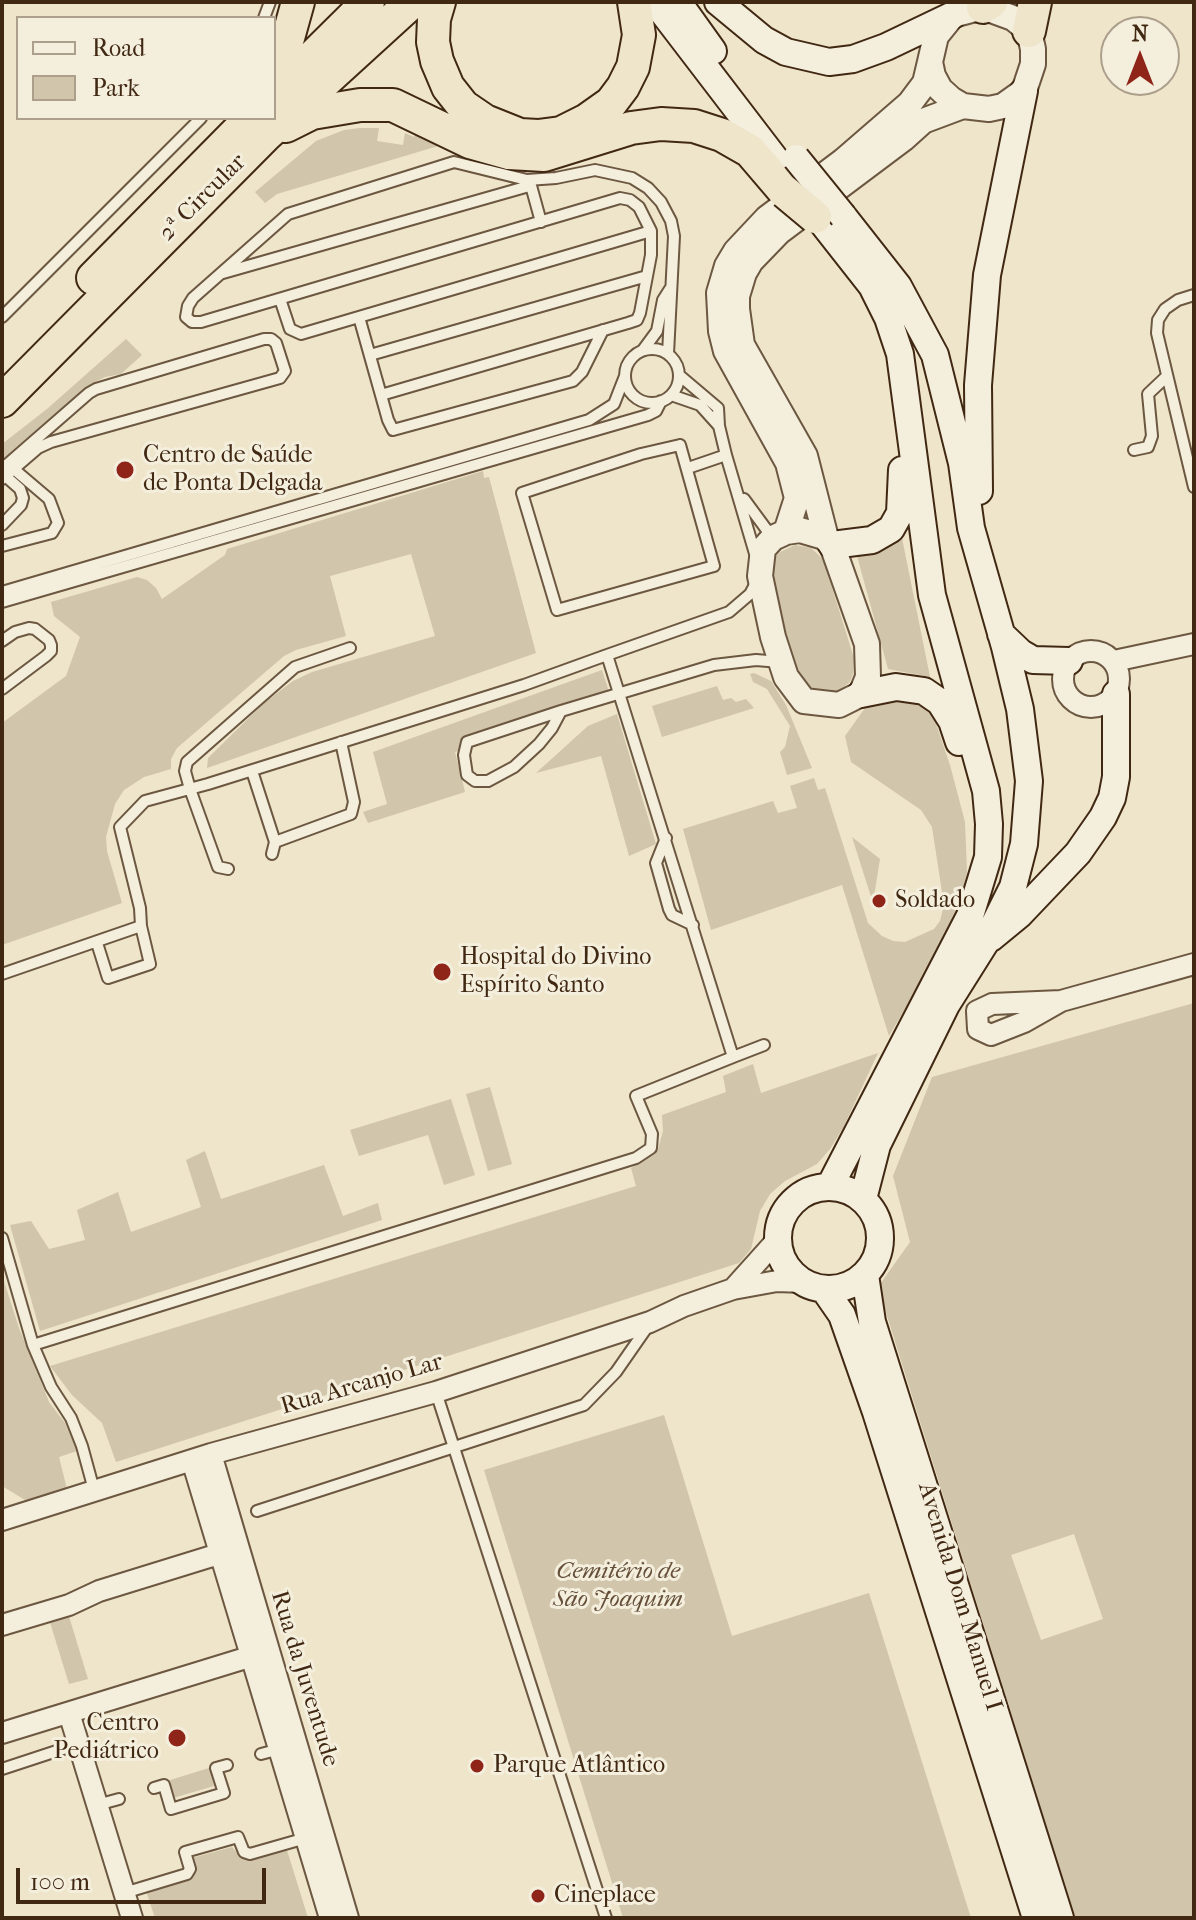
<!DOCTYPE html>
<html>
<head>
<meta charset="utf-8">
<style>
	body { margin:0 }
	#map { position:relative; width:1196px; height:1920px; overflow:hidden; background:#eee5ca; font-family:"IM FELL French Canon",serif }
	canvas { display:block }
	.frame { position:absolute; inset:0; border:4px solid #412813; pointer-events:none }
	.legend { position:absolute; left:16px; top:16px; width:260px; height:104px; box-sizing:border-box; background:#f4eedd; border:2px solid #ac9f8c; margin:0; padding:10px 14px; list-style:none; font-size:24px; color:#412813 }
	.legend li { display:flex; align-items:center; gap:16px; height:40px }
	.legend b { width:40px; border:2px solid #ac9f8c }
	.north { position:absolute; left:1100px; top:16px; width:80px; height:80px; box-sizing:border-box; background:#f4eedd; border:2px solid #ac9f8c; border-radius:50%; rotate:0deg; font-size:22px; font-weight:700; line-height:32px; text-align:center; color:#412813 }
	.north::after { content:''; display:block; margin:auto; width:28px; height:36px; background:#8f2418; clip-path:polygon(50% 0,100% 100%,50% 72%,0 100%) }
	.scale { position:absolute; left:16px; top:1868px; width:250px; height:36px; box-sizing:border-box; border:4px solid #412813; border-top:0; padding-left:10px; font-size:24px; line-height:28px; white-space:nowrap; color:#412813; -webkit-text-stroke:6px #f4eedd; paint-order:stroke }
</style>
</head>
<body>
<div id="map">
<canvas width="1196" height="1920"></canvas>
<div class="frame"></div>
<ul class="legend">
<li><b style="height:10px;background:#f4eedd"></b>Road</li>
<li><b style="height:22px;background:#d1c5ab"></b>Park</li>
</ul>
<div class="north">N</div>
<div class="scale">100 m</div>
</div>
<script>
const context = document.querySelector('canvas').getContext('2d');
context.lineJoin = 'round';
function paint(path, color) {
  context.fillStyle = color;
  context.fill(path, 'evenodd');
}
function toPath(rows) {
  const path = new Path2D();
  for (const r of rows) {
    if (r.length === 3) {
      path.moveTo(r[0] + r[2], r[1]);
      path.arc(r[0], r[1], r[2], 0, 2 * Math.PI);
      continue;
    }
    path.moveTo(r[0], r[1]);
    for (let i = 2; i < r.length; i += 2) path.lineTo(r[i], r[i + 1]);
  }
  return path;
}
function strokePath(path, color, width, dash) {
  context.strokeStyle = color;
  context.lineWidth = width;
  context.lineCap = dash ? 'butt' : 'round';
  context.setLineDash(dash || []);
  context.stroke(path);
}
function write(font, color, halo, rows, align = 'center') {
  context.font = font + ' "IM FELL French Canon",serif';
  context.lineWidth = 6;
  context.setLineDash([]);
  context.textBaseline = 'middle';
  context.strokeStyle = halo;
  context.fillStyle = color;
  for (const [text, x, y, turn = 0] of rows) {
    context.save();
    context.translate(x, y);
    context.rotate((+turn || 0) * Math.PI / 180);
    context.textAlign = isNaN(turn) ? turn : align;
    if (halo) context.strokeText(text, 0, 0);
    context.fillText(text, 0, 0);
    context.restore();
  }
}
const green = toPath([
	[360,128,379,128,377,141,403,145,405,133,414,137,418,130,445,144,277,194,265,203,255,192,316,141,344,130],
	[126,339,142,355,121,374,105,377,93,383,2,466,2,444,47,409],
	[483,471,484,478,489,477,536,653,207,768,208,758,265,702,293,681,312,672,435,636,411,554,330,576,346,636,296,650,284,656,177,748,171,759,171,769,144,777,124,790,115,804,106,837,107,851,122,903,2,945,2,723,66,676,80,637,54,616,51,602,137,577,147,580,156,588,162,599,225,555,227,549],
	[900,528,930,677,888,669,857,556,873,551],
	[795,545,811,548,823,559,854,658,853,674,850,682,837,692,829,694,813,692,806,687,798,673,770,581,771,565,774,558,780,552],
	[602,670,611,698,455,752,465,792,368,823,363,812,387,804,373,752],
	[754,673,771,681,786,705,812,768,787,775,780,752,785,747,790,726,767,689,753,682,750,674],
	[717,686,723,700,731,698,736,702,746,699,754,708,662,737,652,706],
	[899,694,931,709,950,765,965,822,967,873,956,914,943,944,889,1036,842,885,711,930,683,829,773,801,778,813,797,808,790,786,814,778,818,790,825,788,868,923,882,936,893,941,905,942,934,929,940,921,944,905,932,827,921,810,851,762,845,736,865,708],
	[617,714,656,844,629,856,601,756,536,773,588,726],
	[852,837,880,859,873,903],
	[1194,1003,1194,1918,1075,1918,878,1287,910,1242,893,1176,932,1077],
	[1074,1534,1103,1619,1041,1640,1011,1555],
	[878,1053,843,1128,830,1149,817,1164,785,1181,770,1194,760,1211,751,1249,739,1263,116,1462,102,1423,72,1395,50,1366,636,1186,631,1168,658,1149,663,1131,662,1115,726,1092,723,1076,753,1064,761,1093],
	[490,1087,512,1164,488,1171,466,1094],
	[451,1099,475,1175,444,1185,428,1135,359,1156,350,1130],
	[205,1151,221,1199,324,1165,343,1216,378,1203,382,1220,40,1331,10,1225,31,1221,49,1249,85,1240,77,1210,118,1192,131,1232,201,1207,186,1160],
	[2,1275,19,1328,49,1402,65,1423,77,1451,59,1457,67,1489,50,1495,25,1500,2,1486],
	[664,1415,732,1636,869,1593,971,1918,623,1918,484,1470],
	[68,1613,88,1679,69,1684,49,1619],
	[209,1768,214,1786,173,1798,167,1781],
	[232,1847,242,1858,251,1858,286,1847,308,1918,155,1918,146,1891,190,1878,193,1874,192,1858]
]);
const service = toPath([
	[264,18,270,2],
	[530,182,541,222],
	[223,273,529,186],
	[1194,295,1178,300,1165,309,1158,320,1157,333,1194,487],
	[280,299,290,329,301,334,651,231],
	[2,317,201,118],
	[359,317,388,420,393,430,573,381,582,372,603,330],
	[652,376,27],
	[643,350,657,331,663,300,670,289],
	[370,355,647,276],
	[679,375,718,408,719,426,726,455],
	[381,395,628,323,637,320,640,313,651,255,651,231,639,207,630,200,620,198,201,322,192,322,186,317,188,306,193,298,288,214,454,162,527,180,556,178,595,170,632,178,648,188,661,202,671,221,674,236,668,354],
	[671,395,700,405,718,425],
	[680,445,714,566,557,610,522,493,641,454,680,445],
	[1134,450,1148,447,1152,436,1148,394,1167,376],
	[688,468,726,455,756,557],
	[2,469,89,393,96,389,264,339,271,339,276,343,285,371,280,378,51,442,38,448,2,479],
	[744,499,772,537],
	[2,525,21,505,23,498,20,489,3,474],
	[2,546,52,533,58,523,49,499,9,465],
	[2,592,589,420,614,404,625,376],
	[2,602,648,415,656,411,661,401],
	[2,641,15,632,29,628,35,629,49,640,51,645,51,651,46,656,2,689],
	[607,655,729,612,750,594,757,581],
	[561,711,552,728,539,744,514,767,488,781,475,781,467,775,464,755,467,742,561,711,714,665,756,660,780,662],
	[252,771,275,842,272,854],
	[666,838,656,863,669,909,672,915,693,925],
	[275,842,351,814,354,802,341,742],
	[228,869,218,867,190,789,185,771,187,762,295,667,350,648],
	[97,943,108,978,150,964,141,926],
	[2,974,141,926,140,908,120,827,145,801,208,784,524,685,607,655,733,1057,636,1096,652,1134,651,1148,636,1158,33,1345],
	[733,1057,764,1045],
	[2,1238,33,1345,51,1387,71,1418,82,1446,94,1490],
	[436,1392,606,1918],
	[257,1511,584,1405,616,1372,648,1326],
	[261,1754,280,1749],
	[2,1769,78,1744],
	[154,1788,164,1785,171,1809,224,1793,216,1768,227,1765],
	[97,1805,119,1799],
	[124,1893,187,1874,190,1869,185,1852,238,1837,244,1852,250,1854,306,1838]
]);
const minor = toPath([
	[1091,679,28],
	[1114,661,1194,644],
	[1061,1001,1024,1022,991,1035,978,1029,977,1011,992,1004,1061,1001,1194,964],
	[733,1289,777,1240],
	[211,1454,348,1918],
	[192,1460,330,1918],
	[2,1520,211,1454,436,1392,650,1322,684,1306,733,1289,777,1281,803,1282],
	[2,1625,69,1605,99,1591,222,1553],
	[69,1713,132,1918],
	[2,1733,262,1653]
]);
const tertiary = toPath([
	[983,7,1013,18,1029,31,1033,49,1033,64,1024,91,1003,106,989,109,963,106,951,99,940,89,933,76,930,62,936,36,953,15,983,7],
	[800,530,824,537,832,545,867,644,868,677,861,694,839,705,804,701,786,677,773,637,760,576,763,549,773,538,786,532,800,530],
	[786,532,797,498,788,463,726,351,721,331,719,293,727,266,736,251,767,218,843,161,910,103,925,83,930,62],
	[826,538,805,456,742,345,737,309,737,296,744,273,751,261,779,232,903,139,923,121,963,106]
]);
const secondary = toPath([
	[655,2,779,164],
	[678,2,713,51],
	[718,2,764,40,786,52,829,62,853,59,886,47,953,15],
	[817,216,872,286,888,318,900,354,932,595,986,791,989,824,988,857,970,916,830,1186],
	[843,216,898,286,935,355,962,463,971,528,1005,647,1020,709,1029,781,1024,844,1013,887,985,943,946,1005,877,1145,863,1199],
	[979,491,978,385,987,275,1024,91],
	[832,545,872,540,891,529,900,513,902,470],
	[1001,634,1021,653,1033,660,1069,661],
	[861,694,896,687,924,691,940,702,952,721,959,742],
	[991,938,1019,915,1078,853,1103,817,1112,798,1116,777,1116,694],
	[829,1238,51],
	[865,1275,872,1322,1060,1918],
	[824,1289,842,1315,876,1412,1036,1918]
]);
const trunk = toPath([
	[439,2,434,19,433,42,437,61,448,87,463,106,485,121,520,135,538,136,561,133,587,120,611,103,623,87,633,67,639,35,634,2],
	[983,7,991,2],
	[1029,31,1035,2],
	[274,61,288,38,298,2],
	[274,95,368,2],
	[286,126,312,113,360,105,393,105,470,142,509,153,544,155,631,128,661,124,694,126,722,135,750,151,785,192],
	[93,278,251,118],
	[2,401,265,136,412,2]
]);
const secondaryBridge = toPath([
	[796,158,843,216]
]);
const trunkBridge = toPath([
	[785,192,815,217]
]);
const markers = [
	[125,470,10,"#8f2418"],
	[879,901,8,"#8f2418"],
	[442,972,10,"#8f2418"],
	[177,1738,10,"#8f2418"],
	[477,1766,8,"#8f2418"],
	[538,1896,8,"#8f2418"]
];
const streetNames = [
	["2ª Circular",203,198,-45],
	["Rua Arcanjo Lar",362,1385,-16],
	["Avenida Dom Manuel I",959,1597,73],
	["Rua da Juventude",304,1679,73]
];
const poiNames = [
	["Centro de Saúde",143,456],
	["de Ponta Delgada",143,484],
	["Soldado",895,901],
	["Hospital do Divino",460,958],
	["Espírito Santo",460,986],
	["Centro",159,1724,"right"],
	["Pediátrico",159,1752,"right"],
	["Parque Atlântico",493,1766],
	["Cineplace",554,1896]
];
const parkNames = [
	["Cemitério de",618,1572],
	["São Joaquim",618,1600]
];
paint(green, '#d1c5ab');
strokePath(service, '#6c5741', 14);
strokePath(minor, '#6c5741', 24);
strokePath(tertiary, '#6c5741', 28);
strokePath(secondary, '#412813', 30);
strokePath(trunk, '#412813', 36);
strokePath(service, '#f4eedd', 10);
strokePath(minor, '#f4eedd', 20);
strokePath(tertiary, '#f4eedd', 24);
strokePath(secondary, '#f4eedd', 26);
strokePath(trunk, '#eee5ca', 32);
strokePath(secondaryBridge, '#412813', 30, []);
strokePath(trunkBridge, '#412813', 36, []);
strokePath(secondaryBridge, '#f4eedd', 26);
strokePath(trunkBridge, '#eee5ca', 32);
for (const [x, y, r, color] of markers) {
  const dot = new Path2D();
  dot.arc(x, y, r, 0, 2 * Math.PI);
  context.fillStyle = color;
  context.fill(dot);
  strokePath(dot, '#f4eedd', 3);
}
write('24px', '#412813', '#f4eedd', streetNames);
write('24px', '#412813', '#f4eedd', poiNames, 'left');
write('italic 24px', '#654f39', '#f4eedd', parkNames);
</script>
</body>
</html>
